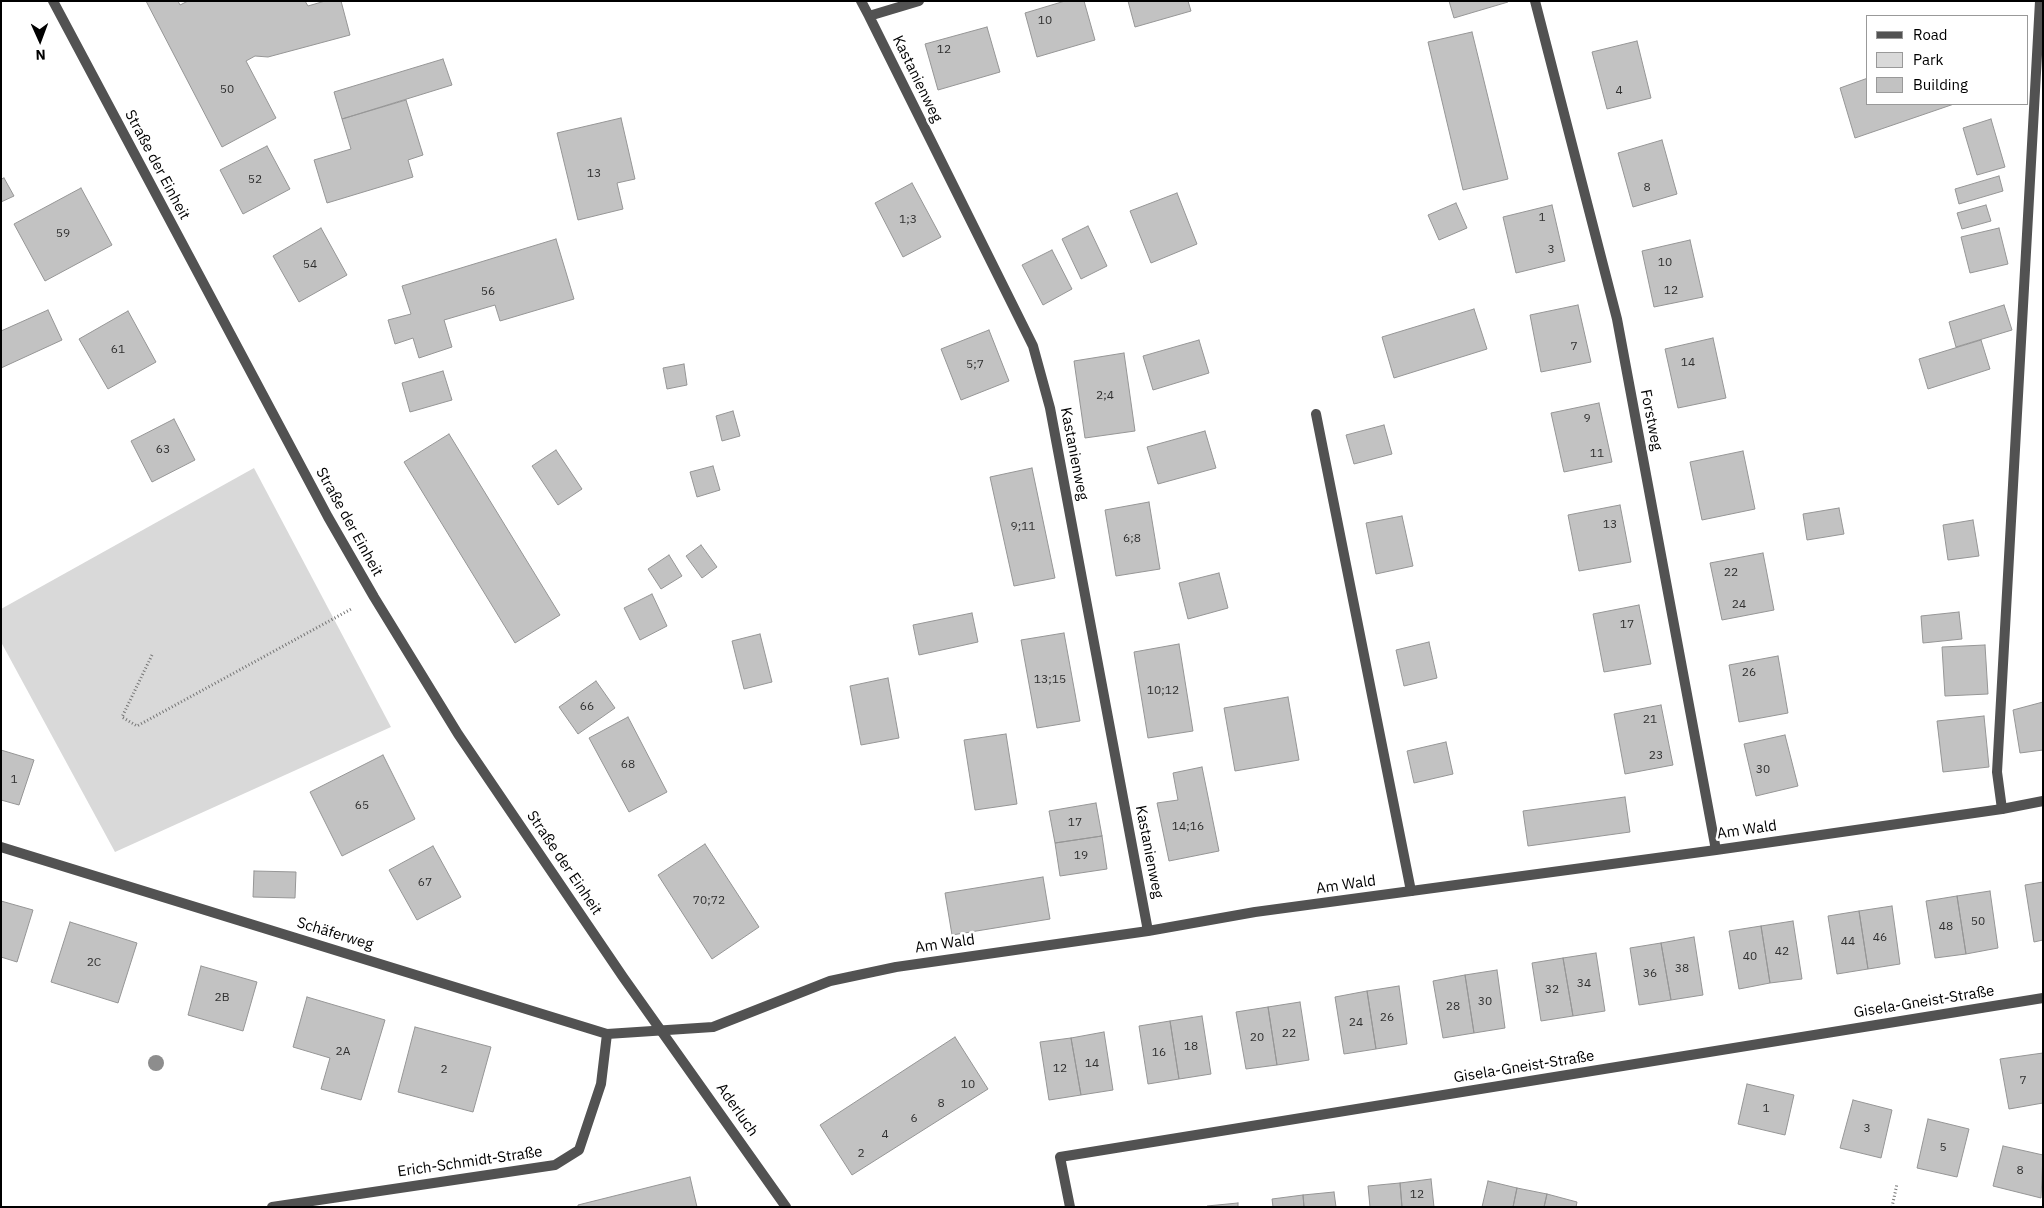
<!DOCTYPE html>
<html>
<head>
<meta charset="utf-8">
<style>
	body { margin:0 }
	#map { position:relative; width:2044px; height:1208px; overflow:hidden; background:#fff; font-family:"IBM Plex Sans",sans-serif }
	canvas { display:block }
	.frame { position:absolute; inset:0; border:2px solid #000; pointer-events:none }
	.legend { position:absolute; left:1866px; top:15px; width:162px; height:90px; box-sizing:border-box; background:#fff; border:1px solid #999; margin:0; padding:6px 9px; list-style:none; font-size:15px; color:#000 }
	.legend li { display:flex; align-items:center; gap:10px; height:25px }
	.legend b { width:25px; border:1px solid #999 }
	.north { position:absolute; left:15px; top:15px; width:50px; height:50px; -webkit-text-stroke:4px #fff; paint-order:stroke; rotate:178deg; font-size:14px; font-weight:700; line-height:20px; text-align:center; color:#000 }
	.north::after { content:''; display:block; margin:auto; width:18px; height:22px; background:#000; clip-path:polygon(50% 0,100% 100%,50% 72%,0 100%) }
</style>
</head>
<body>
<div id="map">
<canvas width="2044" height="1208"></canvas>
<div class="frame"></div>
<ul class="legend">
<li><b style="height:6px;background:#525252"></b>Road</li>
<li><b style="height:14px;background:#d9d9d9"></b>Park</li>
<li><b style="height:14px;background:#c2c2c2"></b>Building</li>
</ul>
<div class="north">N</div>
</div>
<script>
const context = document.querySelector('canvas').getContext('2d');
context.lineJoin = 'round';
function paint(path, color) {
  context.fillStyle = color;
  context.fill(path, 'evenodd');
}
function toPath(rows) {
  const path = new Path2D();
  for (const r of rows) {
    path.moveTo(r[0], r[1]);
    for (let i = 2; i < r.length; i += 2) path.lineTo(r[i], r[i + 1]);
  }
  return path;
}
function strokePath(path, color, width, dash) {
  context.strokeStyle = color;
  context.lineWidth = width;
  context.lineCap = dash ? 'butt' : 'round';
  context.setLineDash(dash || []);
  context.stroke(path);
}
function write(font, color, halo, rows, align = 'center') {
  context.font = font + ' "IBM Plex Sans",sans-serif';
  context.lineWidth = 5;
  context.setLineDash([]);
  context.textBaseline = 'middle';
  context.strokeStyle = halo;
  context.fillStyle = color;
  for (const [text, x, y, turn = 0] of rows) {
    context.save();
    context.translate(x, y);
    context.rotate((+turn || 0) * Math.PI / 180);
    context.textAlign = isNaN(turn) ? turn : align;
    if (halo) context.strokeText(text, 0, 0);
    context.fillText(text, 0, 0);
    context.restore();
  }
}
const green = toPath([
	[254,468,391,727,115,852,1,642,1,609]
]);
const building = toPath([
	[146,1,178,1,180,5,188,1,305,1,308,6,325,1,341,1,350,35,268,57,255,56,246,61,276,118,222,147,146,1],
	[1065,1,1084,1,1095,40,1037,57,1025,13,1065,1],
	[1128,1,1188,1,1191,11,1135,27,1128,1],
	[1449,1,1508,1,1508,2,1454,18,1449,1],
	[987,27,1000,72,938,90,925,44,987,27],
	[1472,32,1508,179,1463,190,1428,42,1472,32],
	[1637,41,1651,98,1607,109,1592,52,1637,41],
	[443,59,452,85,342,119,334,92,443,59],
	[1868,78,1868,104,1954,104,1855,138,1840,88,1868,78],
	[406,100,423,155,408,160,413,177,327,203,314,160,351,149,342,119,406,100],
	[621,118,635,179,617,183,623,209,578,220,557,133,621,118],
	[1991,119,2005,167,1977,175,1963,128,1991,119],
	[1662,140,1677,194,1633,207,1618,153,1662,140],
	[267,146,290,189,243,214,220,170,267,146],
	[1999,176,2003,191,1959,204,1955,189,1999,176],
	[4,178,14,196,1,202,1,179,4,178],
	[912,183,941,237,903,257,875,203,912,183],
	[81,188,112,245,45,281,14,224,81,188],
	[1177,193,1197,244,1151,263,1130,211,1177,193],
	[1456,203,1467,228,1439,240,1428,215,1456,203],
	[1552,205,1565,261,1516,273,1503,217,1552,205],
	[1986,205,1991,221,1962,229,1957,213,1986,205],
	[1088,226,1107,266,1081,279,1062,239,1088,226],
	[321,228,347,275,299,302,273,256,321,228],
	[1999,228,2008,264,1970,273,1961,237,1999,228],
	[556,239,574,299,500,321,495,305,444,320,452,347,419,358,413,338,395,344,388,320,411,314,402,286,556,239],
	[1690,240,1703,297,1654,307,1642,251,1690,240],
	[1052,250,1072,289,1043,305,1022,265,1052,250],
	[1578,305,1591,362,1541,372,1530,315,1578,305],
	[2004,305,2012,330,1956,347,1949,322,2004,305],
	[1474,309,1487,349,1394,378,1382,337,1474,309],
	[48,310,62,340,1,368,1,331,48,310],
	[128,311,156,362,108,389,79,339,128,311],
	[989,330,1009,381,961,400,941,349,989,330],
	[1713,338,1726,398,1678,408,1665,349,1713,338],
	[1199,340,1209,373,1153,390,1143,356,1199,340],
	[1981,340,1990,369,1928,389,1919,359,1981,340],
	[1124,353,1135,431,1085,438,1074,361,1124,353],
	[684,364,687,385,667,389,663,368,684,364],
	[443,371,452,400,410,412,402,383,443,371],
	[1599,403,1612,462,1564,472,1551,413,1599,403],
	[733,411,740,436,722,441,716,416,733,411],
	[174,419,195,460,152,482,131,441,174,419],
	[1384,425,1392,454,1354,464,1346,435,1384,425],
	[1205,431,1216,468,1158,484,1147,447,1205,431],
	[449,434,560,615,515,643,404,462,449,434],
	[556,450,582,489,558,505,532,466,556,450],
	[1743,451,1755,509,1702,520,1690,462,1743,451],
	[713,466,720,490,697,497,690,472,713,466],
	[1032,468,1055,578,1014,586,990,477,1032,468],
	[1149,502,1160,569,1116,576,1105,510,1149,502],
	[1620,505,1631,562,1579,571,1568,515,1620,505],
	[1839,508,1844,534,1807,540,1803,514,1839,508],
	[1402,516,1413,566,1376,574,1366,523,1402,516],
	[1973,520,1979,556,1948,560,1943,525,1973,520],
	[701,545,717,567,702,578,686,556,701,545],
	[1763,553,1774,610,1722,620,1710,563,1763,553],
	[669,555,682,576,661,589,648,569,669,555],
	[1219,573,1228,608,1188,619,1179,583,1219,573],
	[652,594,667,626,640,640,624,608,652,594],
	[1639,605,1651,664,1604,672,1593,614,1639,605],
	[1959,612,1962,639,1923,643,1921,616,1959,612],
	[972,613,978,642,919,655,913,625,972,613],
	[1064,633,1080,721,1037,728,1021,640,1064,633],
	[760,634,772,682,744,689,732,641,760,634],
	[1429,642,1437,678,1404,686,1396,650,1429,642],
	[1179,644,1193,731,1148,738,1134,652,1179,644],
	[1985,645,1988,694,1945,696,1942,647,1985,645],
	[1778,656,1788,713,1739,722,1729,665,1778,656],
	[888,678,899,738,861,745,850,686,888,678],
	[596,681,615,708,578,734,559,707,596,681],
	[1288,697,1299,760,1235,771,1224,708,1288,697],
	[2043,702,2043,750,2020,753,2013,710,2043,702],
	[1661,705,1673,765,1625,774,1614,714,1661,705],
	[1984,716,1989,767,1943,772,1937,721,1984,716],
	[628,717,667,792,629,812,589,738,628,717],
	[1006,734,1017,804,975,810,964,740,1006,734],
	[1785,735,1798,786,1756,796,1744,744,1785,735],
	[1446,742,1453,774,1414,783,1407,751,1446,742],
	[1,750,34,760,19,805,1,800,1,750],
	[383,755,415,819,342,856,310,792,383,755],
	[1202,767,1219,851,1169,861,1157,803,1178,800,1173,773,1202,767],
	[1625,797,1630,832,1528,846,1523,811,1625,797],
	[1096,803,1102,836,1055,843,1049,811,1096,803],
	[1102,836,1107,869,1060,876,1055,843,1102,836],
	[705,844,759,927,712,959,658,875,705,844],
	[433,846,461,897,417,920,389,870,433,846],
	[254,871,296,872,295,898,253,897,254,871],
	[1043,877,1050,919,952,935,945,893,1043,877],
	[2043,882,2043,940,2034,942,2025,885,2043,882],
	[1990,891,1998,948,1966,954,1957,896,1990,891],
	[1957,896,1966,954,1935,958,1926,901,1957,896],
	[1,901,33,910,17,962,1,957,1,901],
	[1892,906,1900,964,1868,969,1859,911,1892,906],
	[1859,911,1868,969,1837,974,1828,916,1859,911],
	[1793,921,1802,979,1770,983,1761,926,1793,921],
	[70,922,137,943,118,1003,51,982,70,922],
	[1761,926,1770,983,1739,989,1729,931,1761,926],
	[1694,937,1703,995,1671,1000,1661,943,1694,937],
	[1661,943,1671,1000,1639,1005,1630,948,1661,943],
	[1596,953,1605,1011,1573,1016,1563,958,1596,953],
	[1563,958,1573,1016,1541,1021,1532,963,1563,958],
	[201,966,257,982,243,1031,188,1015,201,966],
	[1497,970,1505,1028,1474,1033,1465,975,1497,970],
	[1465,975,1474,1033,1443,1038,1433,981,1465,975],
	[1399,986,1407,1044,1376,1049,1367,991,1399,986],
	[1367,991,1376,1049,1344,1054,1335,997,1367,991],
	[307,997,385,1020,361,1100,321,1089,330,1058,293,1047,307,997],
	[1300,1002,1309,1060,1277,1065,1268,1007,1300,1002],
	[1268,1007,1277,1065,1246,1069,1236,1012,1268,1007],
	[1202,1016,1211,1074,1179,1079,1170,1021,1202,1016],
	[1170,1021,1179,1079,1148,1084,1139,1026,1170,1021],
	[415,1027,491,1047,473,1112,398,1092,415,1027],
	[1104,1032,1113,1090,1081,1095,1071,1038,1104,1032],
	[955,1037,988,1089,852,1175,820,1125,955,1037],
	[1071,1038,1081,1095,1049,1100,1040,1042,1071,1038],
	[2043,1053,2043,1103,2009,1109,2000,1059,2043,1053],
	[1747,1084,1794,1095,1785,1135,1738,1124,1747,1084],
	[1853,1100,1892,1110,1881,1158,1840,1148,1853,1100],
	[1928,1119,1969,1129,1957,1177,1917,1168,1928,1119],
	[2003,1146,2043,1155,2041,1198,1993,1186,2003,1146],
	[690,1177,697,1207,578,1207,578,1205,690,1177],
	[1431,1179,1434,1207,1402,1207,1400,1183,1431,1179],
	[1488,1181,1517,1188,1513,1207,1482,1207,1488,1181],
	[1400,1183,1402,1207,1370,1207,1368,1186,1400,1183],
	[1517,1188,1547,1194,1544,1207,1513,1207,1517,1188],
	[1334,1192,1336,1207,1304,1207,1303,1195,1334,1192],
	[1547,1194,1577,1202,1576,1207,1544,1207,1547,1194],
	[1303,1195,1304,1207,1273,1207,1272,1199,1303,1195],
	[1238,1203,1238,1207,1207,1207,1207,1206,1238,1203]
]);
const path = toPath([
	[152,655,122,717,137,726,353,608],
	[1892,1207,1897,1184]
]);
const service = toPath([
	[1316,414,1411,891],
	[2002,809,1997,772,2040,1]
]);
const minor = toPath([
	[861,1,869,16,919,1],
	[1535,1,1617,319,1716,850],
	[869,16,1033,346,1050,408,1148,931],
	[1,847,607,1034,713,1027,830,981,896,967,1148,931,1255,912,1716,850,2002,809,2043,801],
	[272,1207,555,1165,579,1150,601,1084,607,1034],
	[1070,1207,1060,1157,2043,998]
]);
const tertiary = toPath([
	[53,1,328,517,374,597,458,734,623,977,786,1207]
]);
const trees = [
	[156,1063]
];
const numberNames = [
	["10",1045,21],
	["12",944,50],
	["50",227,90],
	["4",1619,91],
	["13",594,174],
	["52",255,180],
	["8",1647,188],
	["1",1542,218],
	["1;3",908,220],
	["59",63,234],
	["3",1551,250],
	["10",1665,263],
	["54",310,265],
	["12",1671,291],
	["56",488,292],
	["7",1574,347],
	["61",118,350],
	["14",1688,363],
	["5;7",975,365],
	["2;4",1105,396],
	["9",1587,419],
	["63",163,450],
	["11",1597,454],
	["13",1610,525],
	["9;11",1023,527],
	["6;8",1132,539],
	["22",1731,573],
	["24",1739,605],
	["17",1627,625],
	["26",1749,673],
	["13;15",1050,680],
	["10;12",1163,691],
	["66",587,707],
	["21",1650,720],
	["23",1656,756],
	["68",628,765],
	["30",1763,770],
	["1",14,780],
	["65",362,806],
	["17",1075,823],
	["14;16",1188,827],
	["19",1081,856],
	["67",425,883],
	["70;72",709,901],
	["50",1978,922],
	["48",1946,927],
	["46",1880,938],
	["44",1848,942],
	["42",1782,952],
	["40",1750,957],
	["2C",94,963],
	["38",1682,969],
	["36",1650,974],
	["34",1584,984],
	["32",1552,990],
	["2B",222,998],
	["30",1485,1002],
	["28",1453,1007],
	["26",1387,1018],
	["24",1356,1023],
	["22",1289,1034],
	["20",1257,1038],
	["18",1191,1047],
	["2A",343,1052],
	["16",1159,1053],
	["14",1092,1064],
	["12",1060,1069],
	["2",444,1070],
	["7",2023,1081],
	["10",968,1085],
	["8",941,1104],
	["1",1766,1109],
	["6",914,1119],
	["3",1867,1129],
	["4",885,1135],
	["5",1943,1148],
	["2",861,1154],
	["8",2020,1171],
	["12",1417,1195]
];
const streetNames = [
	["Kastanienweg",917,79,64],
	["Straße der Einheit",157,165,62],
	["Forstweg",1651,420,79],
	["Kastanienweg",1074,454,79],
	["Straße der Einheit",349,522,61],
	["Am Wald",1747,830,-8],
	["Kastanienweg",1149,852,79],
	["Straße der Einheit",564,863,56],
	["Am Wald",1346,885,-8],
	["Schäferweg",335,934,17],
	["Am Wald",945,944,-8],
	["Gisela-Gneist-Straße",1924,1002,-9],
	["Gisela-Gneist-Straße",1524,1067,-9],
	["Aderluch",737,1110,55],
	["Erich-Schmidt-Straße",470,1162,-8]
];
paint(green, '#d9d9d9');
paint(building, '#c2c2c2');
strokePath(building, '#969696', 1);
strokePath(path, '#747474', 3, [1, 2.5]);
strokePath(service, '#525252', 10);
strokePath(minor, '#525252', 10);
strokePath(tertiary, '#525252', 10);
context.fillStyle = '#8d8d8d';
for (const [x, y] of trees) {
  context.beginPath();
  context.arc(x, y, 8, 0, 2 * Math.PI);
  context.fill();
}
write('12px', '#303030', null, numberNames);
write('15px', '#000', '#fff', streetNames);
</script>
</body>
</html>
